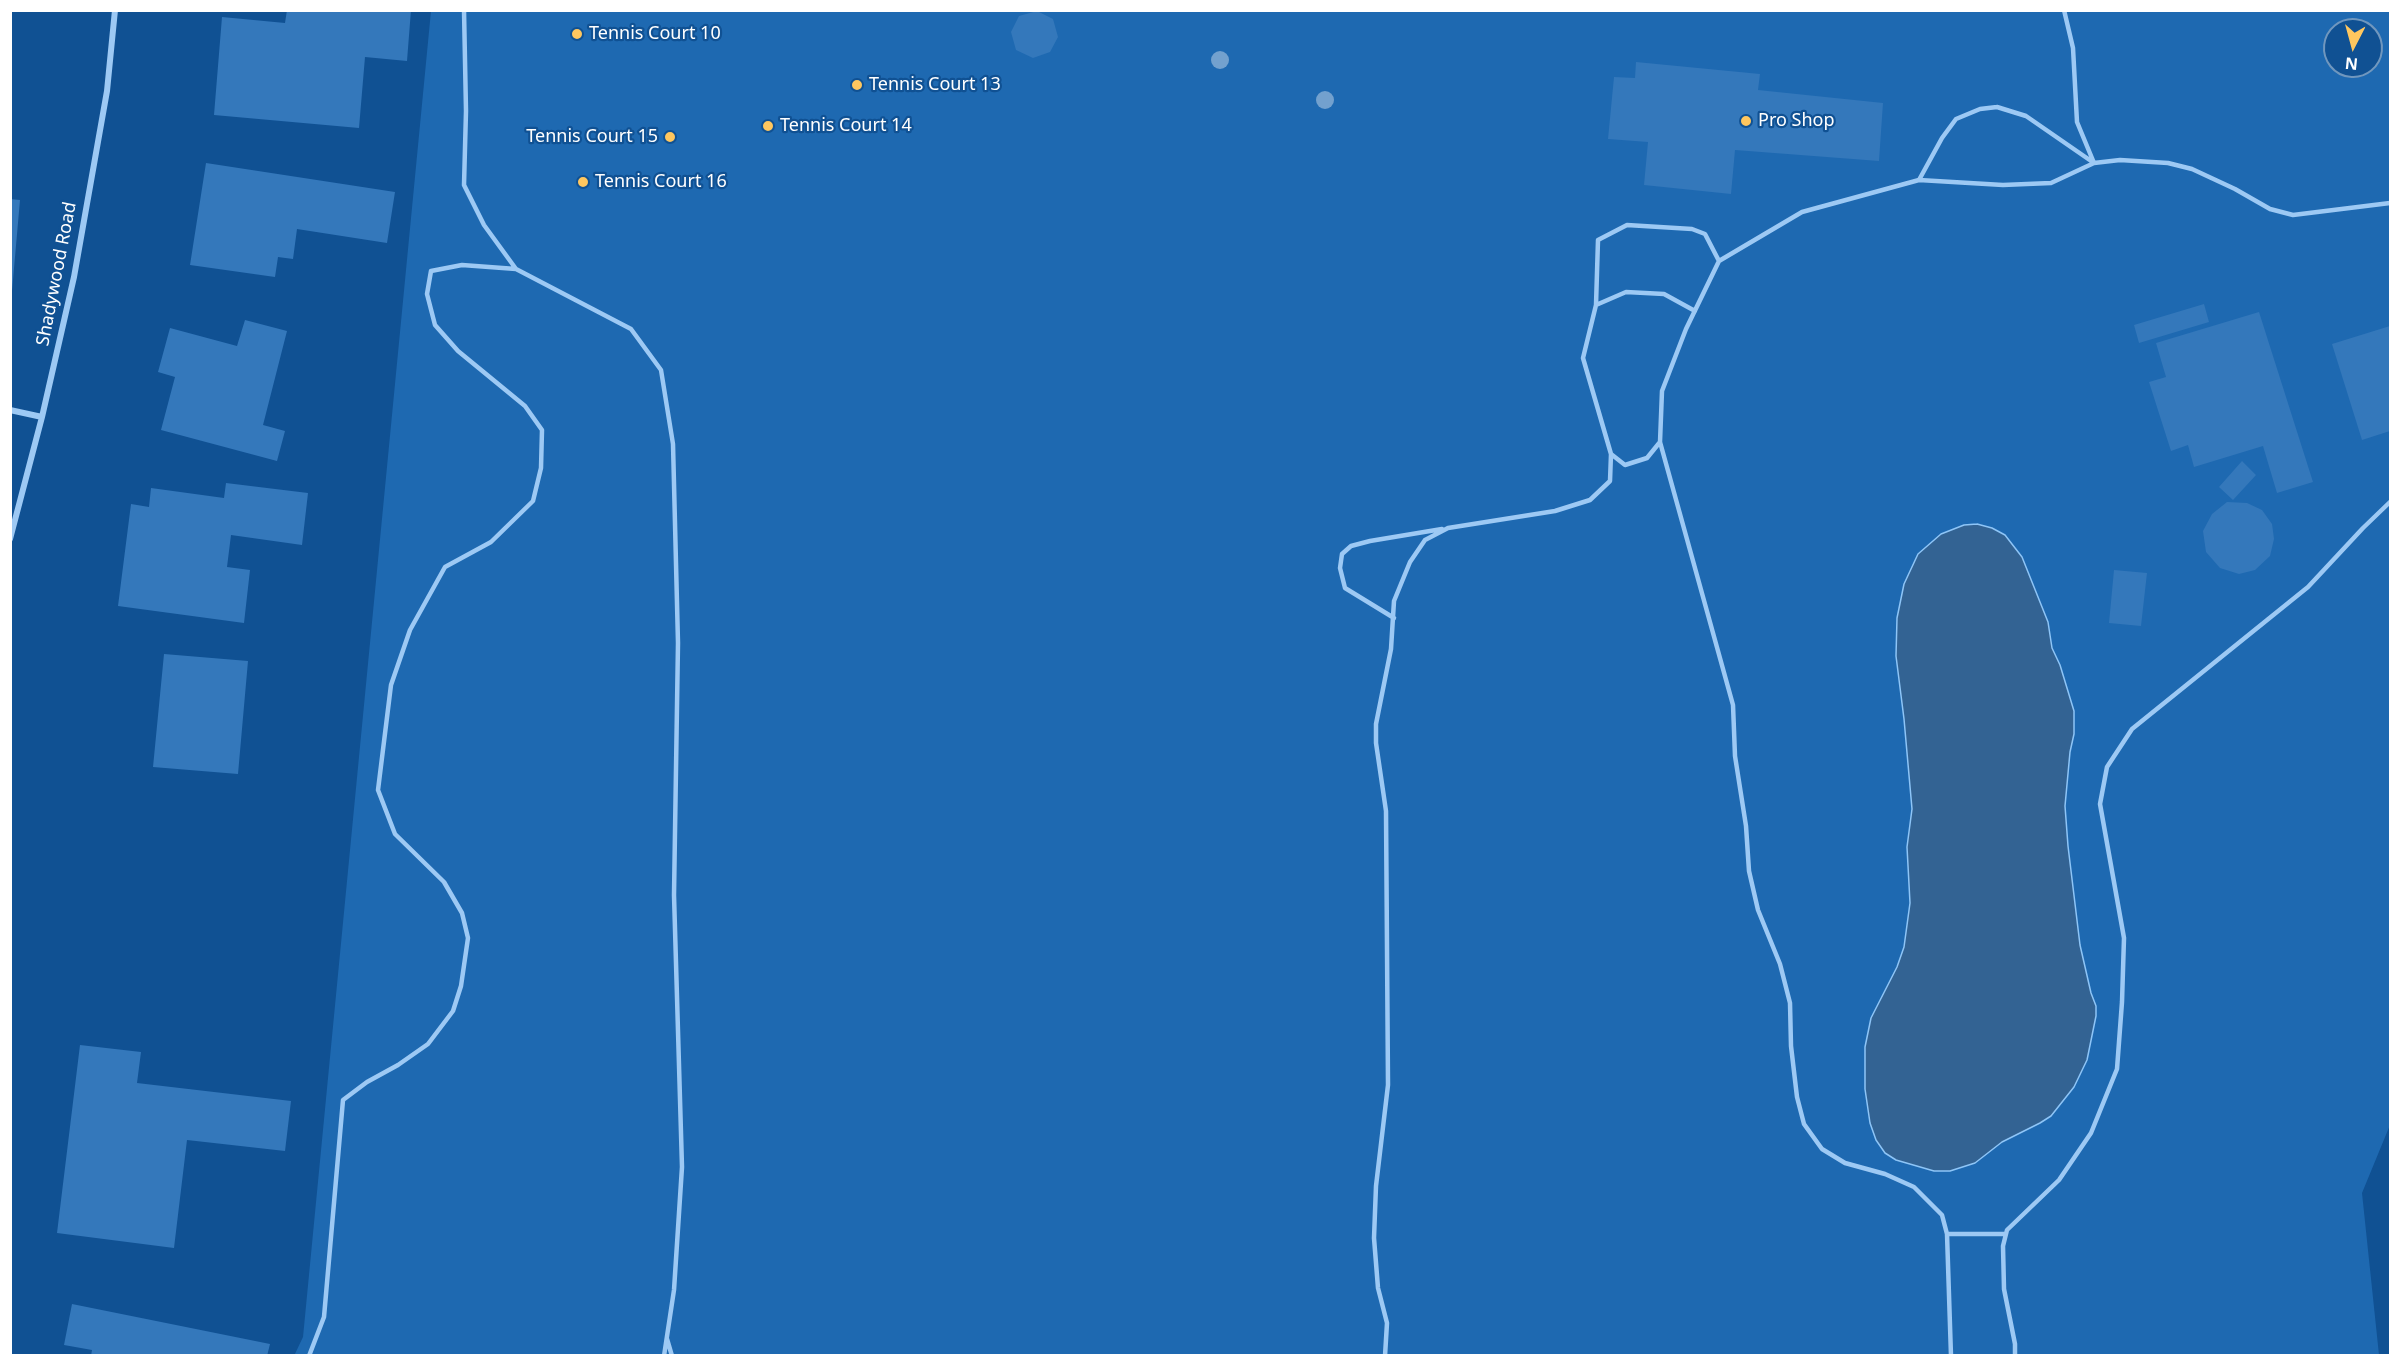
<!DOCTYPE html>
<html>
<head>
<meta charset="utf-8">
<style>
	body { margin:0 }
	#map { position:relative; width:2401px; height:1366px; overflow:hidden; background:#105193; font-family:"Noto Sans",sans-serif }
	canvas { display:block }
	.frame { position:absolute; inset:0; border:12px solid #fff; pointer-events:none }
	.north { position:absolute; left:2323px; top:18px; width:60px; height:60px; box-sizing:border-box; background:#105193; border:2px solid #7097be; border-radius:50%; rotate:186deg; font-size:16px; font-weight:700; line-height:24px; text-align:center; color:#fff }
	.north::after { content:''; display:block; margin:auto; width:21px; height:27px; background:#ffc75f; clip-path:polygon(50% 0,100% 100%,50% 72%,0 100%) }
</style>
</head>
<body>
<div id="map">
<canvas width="2401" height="1366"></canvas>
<div class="frame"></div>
<div class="north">N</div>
</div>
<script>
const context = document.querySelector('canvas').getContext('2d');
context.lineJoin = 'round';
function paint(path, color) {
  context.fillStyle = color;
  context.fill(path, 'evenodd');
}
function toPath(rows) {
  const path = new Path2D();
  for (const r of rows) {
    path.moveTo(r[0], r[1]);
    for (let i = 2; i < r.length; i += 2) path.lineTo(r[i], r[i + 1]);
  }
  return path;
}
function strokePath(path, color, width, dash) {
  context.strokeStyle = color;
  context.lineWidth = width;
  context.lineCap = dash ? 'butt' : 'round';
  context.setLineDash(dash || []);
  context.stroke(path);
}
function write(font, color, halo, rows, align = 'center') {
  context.font = font + ' "Noto Sans",sans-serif';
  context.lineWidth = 4.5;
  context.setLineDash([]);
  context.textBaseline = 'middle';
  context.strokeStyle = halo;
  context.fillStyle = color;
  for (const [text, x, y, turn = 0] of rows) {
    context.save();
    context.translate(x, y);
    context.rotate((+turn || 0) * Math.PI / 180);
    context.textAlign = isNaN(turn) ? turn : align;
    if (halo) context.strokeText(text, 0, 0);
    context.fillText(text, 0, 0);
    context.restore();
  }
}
const green = toPath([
	[431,11,2390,11,2390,1125,2362,1193,2379,1355,294,1356,303,1337],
	[2335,30,2371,30,2371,66,2335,66]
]);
const water = toPath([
	[1977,524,1992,528,2005,535,2022,557,2048,622,2052,648,2060,665,2074,711,2074,734,2070,752,2065,806,2068,846,2080,945,2091,993,2096,1006,2096,1016,2087,1060,2074,1087,2051,1116,2040,1123,2002,1142,1975,1163,1950,1171,1934,1171,1896,1160,1885,1153,1876,1140,1870,1123,1865,1089,1865,1047,1871,1018,1897,967,1904,947,1910,903,1907,847,1912,809,1904,719,1896,656,1897,618,1904,584,1918,554,1941,534,1964,525,1977,524]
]);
const building = toPath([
	[287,10,411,10,407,61,365,57,359,128,214,115,222,17,285,23],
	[1037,11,1053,19,1058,37,1050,52,1033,58,1016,50,1011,32,1019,16],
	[1636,62,1760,74,1758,90,1883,103,1879,161,1735,150,1731,194,1644,185,1648,142,1608,139,1614,77,1635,78],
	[206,163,395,192,387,243,297,229,293,259,278,257,275,277,190,265],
	[10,199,20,200,12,291,10,291],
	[2204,304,2209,322,2139,343,2134,325],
	[2259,312,2313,482,2277,493,2263,446,2194,467,2188,445,2171,451,2149,382,2166,377,2156,343],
	[245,320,287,331,263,425,285,431,277,461,161,430,175,377,158,372,170,328,237,346],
	[2390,326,2390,431,2362,440,2332,344],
	[2242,461,2256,475,2233,500,2219,487],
	[226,483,308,493,302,545,231,535,227,567,250,570,244,623,118,606,131,504,149,507,151,488,224,498],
	[2227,502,2247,503,2262,510,2272,524,2274,539,2270,556,2255,570,2239,574,2220,568,2206,552,2203,531,2212,514],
	[2114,570,2147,573,2141,626,2109,623],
	[164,654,248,661,238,774,153,767],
	[80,1045,141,1052,137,1083,291,1101,285,1151,187,1140,174,1248,57,1233],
	[72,1304,270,1344,267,1356,91,1356,92,1350,64,1345]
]);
const lane = toPath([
	[464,10,466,111,464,185,484,225,516,269],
	[2064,10,2073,48,2077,122,2094,163,2120,160,2168,163,2192,169,2235,189,2270,209,2293,215,2390,203],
	[1997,107,2026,116,2094,163,2051,183,2003,185,1919,180,1942,138,1956,119,1980,109,1997,107],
	[1719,261,1802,212,1919,180],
	[1596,305,1626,292,1664,294,1695,311],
	[1611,454,1583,358,1596,305,1598,240,1627,225,1692,229,1705,234,1719,261,1686,329,1662,391,1660,442,1733,705,1735,756,1746,826,1749,871,1758,910,1780,964,1790,1003,1791,1046,1797,1097,1804,1124,1822,1149,1845,1163,1885,1174,1914,1187,1942,1215,1947,1234,1951,1356],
	[1394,618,1345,588,1340,568,1342,554,1351,546,1370,541,1442,529],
	[1947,1234,2006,1234],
	[667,1339,672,1356],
	[309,1356,324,1317,343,1100,367,1082,398,1065,428,1044,453,1011,461,986,468,938,462,913,444,882,395,834,378,790,391,685,410,630,445,567,491,542,533,501,541,468,542,430,525,406,458,351,435,325,427,294,431,271,462,265,516,269,631,329,661,370,673,444,678,643,674,895,682,1167,674,1290,664,1356],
	[1385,1356,1387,1323,1378,1288,1374,1238,1376,1186,1388,1085,1386,811,1376,743,1376,724,1391,649,1394,601,1410,562,1425,540,1448,528,1555,511,1590,500,1610,481,1611,454,1625,465,1647,458,1660,442],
	[2015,1356,2015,1344,2004,1289,2003,1246,2007,1230,2059,1180,2091,1133,2117,1069,2122,1002,2124,938,2100,804,2107,767,2132,729,2308,587,2363,528,2390,502]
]);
const street = toPath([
	[10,410,42,417],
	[10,539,42,417,74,277,107,91,115,10]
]);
const trees = [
	[1220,60],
	[1325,100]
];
const markers = [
	[577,34,6,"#ffc75f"],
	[857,85,6,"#ffc75f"],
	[1746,121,6,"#ffc75f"],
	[768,126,6,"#ffc75f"],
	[670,137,6,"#ffc75f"],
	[583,182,6,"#ffc75f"]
];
const poiNames = [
	["Tennis Court 10",589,34],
	["Tennis Court 13",869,85],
	["Pro Shop",1758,121],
	["Tennis Court 14",780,126],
	["Tennis Court 15",658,137,"right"],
	["Tennis Court 16",595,182]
];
const streetNames = [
	["Shadywood Road",57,274,-79]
];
paint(green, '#1e69b1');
paint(water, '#336393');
strokePath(water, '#8ec5f7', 1.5);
paint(building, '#3478bb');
strokePath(lane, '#9dc9f4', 4.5);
strokePath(street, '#9dc9f4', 6);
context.fillStyle = '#73a1ce';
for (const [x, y] of trees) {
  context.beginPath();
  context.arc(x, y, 9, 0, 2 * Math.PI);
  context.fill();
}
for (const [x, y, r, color] of markers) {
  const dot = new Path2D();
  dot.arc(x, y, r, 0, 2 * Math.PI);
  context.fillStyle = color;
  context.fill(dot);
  strokePath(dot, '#105193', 2);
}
write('18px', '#fff', '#105193', poiNames, 'left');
write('18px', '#fff', '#105193', streetNames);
</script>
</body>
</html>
